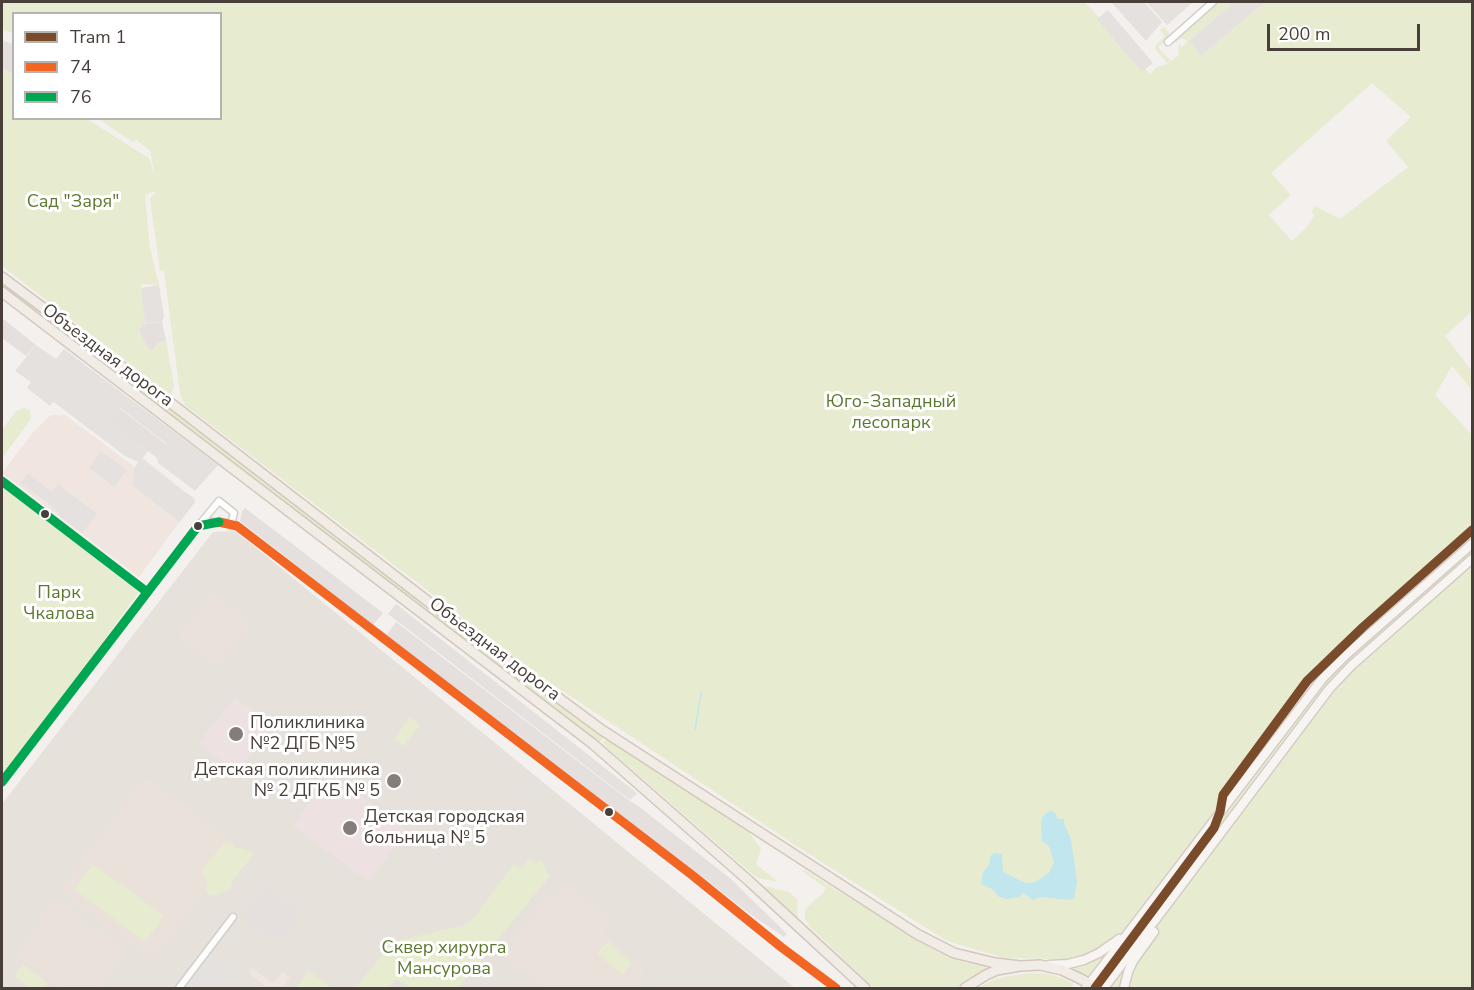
<!DOCTYPE html>
<html>
<head>
<meta charset="utf-8">
<style>
	body { margin:0 }
	#map { position:relative; width:1474px; height:990px; overflow:hidden; background:#f3f0ee; font-family:"Nunito Sans",sans-serif }
	canvas { display:block }
	.frame { position:absolute; inset:0; border:3px solid #493f3a; pointer-events:none }
	.legend { position:absolute; left:12px; top:12px; width:210px; height:108px; box-sizing:border-box; background:#fff; border:2px solid #b6b2b0; margin:0; padding:8px 10px; list-style:none; font-size:18px; color:#493f3a }
	.legend li { display:flex; align-items:center; gap:12px; height:30px }
	.legend b { width:30px; border:2px solid #b6b2b0 }
	.scale { position:absolute; left:1267px; top:24px; width:153px; height:27px; box-sizing:border-box; border:3px solid #493f3a; border-top:0; padding-left:8px; font-size:18px; line-height:21px; white-space:nowrap; color:#493f3a; -webkit-text-stroke:4px #fff; paint-order:stroke }
</style>
</head>
<body>
<div id="map">
<canvas width="1474" height="990"></canvas>
<div class="frame"></div>
<ul class="legend">
<li><b style="height:8px;background:#7a4b2a"></b>Tram 1</li>
<li><b style="height:8px;background:#f26522"></b>74</li>
<li><b style="height:8px;background:#00a651"></b>76</li>
</ul>
<div class="scale">200 m</div>
</div>
<script>
const context = document.querySelector('canvas').getContext('2d');
context.lineJoin = 'round';
function paint(path, color) {
  context.fillStyle = color;
  context.fill(path, 'evenodd');
}
function toPath(rows) {
  const path = new Path2D();
  for (const r of rows) {
    path.moveTo(r[0], r[1]);
    for (let i = 2; i < r.length; i += 2) path.lineTo(r[i], r[i + 1]);
  }
  return path;
}
function strokePath(path, color, width, dash) {
  context.strokeStyle = color;
  context.lineWidth = width;
  context.lineCap = dash ? 'butt' : 'round';
  context.setLineDash(dash || []);
  context.stroke(path);
}
function write(font, color, halo, rows, align = 'center') {
  context.font = font + ' "Nunito Sans",sans-serif';
  context.lineWidth = 6;
  context.setLineDash([]);
  context.textBaseline = 'middle';
  context.strokeStyle = halo;
  context.fillStyle = color;
  for (const [text, x, y, turn = 0] of rows) {
    context.save();
    context.translate(x, y);
    context.rotate((+turn || 0) * Math.PI / 180);
    context.textAlign = isNaN(turn) ? turn : align;
    if (halo) context.strokeText(text, 0, 0);
    context.fillText(text, 0, 0);
    context.restore();
  }
}
const residential = toPath([
	[1146,2,1193,2,1167,25],
	[234,531,249,542,795,988,2,988,2,804,213,532]
]);
const commercial = toPath([
	[51,415,65,415,135,467,143,458,196,500,139,577,2,473,35,430],
	[252,968,273,983,282,972,290,977,284,986,265,986,248,973]
]);
const industrial = toPath([
	[4,41,13,44,13,75,2,68,2,42],
	[2,318,36,345,26,356,2,338],
	[162,322,166,340,158,343,155,348,150,352,139,331,142,324],
	[119,408,167,445,157,458,109,421],
	[245,508,383,613,373,625,240,521,242,511],
	[396,622,630,801,637,805,731,879,787,934,784,937,750,914,752,911,702,871,698,874,389,637,387,634],
	[265,888,300,914,279,941,273,936,271,938,242,917]
]);
const education = toPath([
	[212,592,252,622,217,667,178,637],
	[145,777,233,841,233,850,199,893,198,901,153,960,59,890],
	[566,884,614,919,603,933,646,967,639,988,545,988,505,957,520,931,548,896,553,899],
	[56,898,128,951,99,988,61,988,16,954]
]);
const medical = toPath([
	[235,697,272,726,236,772,199,743],
	[331,774,407,830,369,882,293,826]
]);
const green = toPath([
	[2,2,1085,2,1150,74,1157,67,1168,64,1156,50,1155,46,1165,36,1160,30,1164,27,1171,36,1158,47,1171,61,1178,56,1179,45,1181,45,1181,48,1188,41,1182,38,1176,42,1174,40,1217,2,1234,2,1189,41,1201,56,1265,2,1472,2,1472,311,1445,336,1472,371,1472,390,1452,366,1435,395,1472,435,1472,988,1103,988,1084,974,1083,975,1072,970,1074,968,1056,959,1004,958,947,941,798,847,534,672,185,405,180,394,164,270,160,271,150,198,156,193,155,191,145,195,150,248,159,285,141,284,145,323,142,324,139,331,150,352,155,348,158,343,166,340,174,386,171,396,2,266,2,68,13,75,14,118,87,119,150,159,154,177,151,152,137,140,132,142,99,119,220,118,220,14,14,14,13,33,2,29],
	[1372,83,1411,117,1386,141,1408,167,1340,219,1315,206,1311,212,1315,214,1307,227,1292,241,1269,215,1291,195,1271,173],
	[2,279,250,471,604,737,599,743,2,286],
	[23,408,30,410,31,419,3,457,2,430,16,411],
	[2,486,136,590,138,593,70,688,2,776],
	[410,717,420,725,404,746,394,739],
	[608,739,748,831,761,849,756,864,778,882,758,878,751,873,604,745,603,742],
	[224,842,231,844,236,849,242,848,248,850,254,854,234,879,230,889,214,896,207,894,206,889,207,885,202,870],
	[529,859,536,864,541,859,547,873,550,876,458,988,411,988,396,979,389,988,355,988,393,942,464,925,473,919,513,865,521,868],
	[93,864,164,916,145,942,74,889],
	[799,869,806,871,929,947,952,959,986,967,987,969,962,983,957,988,874,988,809,926,805,919,805,909,823,893,826,888],
	[761,885,789,892,797,899,798,918,797,919],
	[608,941,632,963,622,975,597,954],
	[23,964,48,983,43,988,31,988,14,976],
	[309,971,327,985,330,988,296,988],
	[1029,973,1048,974,1062,978,1074,984,1070,988,977,988,998,978]
]);
const parking = toPath([
	[1111,2,1144,2,1162,22,1146,41],
	[1234,2,1265,2,1201,56,1189,41],
	[1108,10,1153,63,1142,72,1097,19],
	[159,285,164,316,162,322,145,323,141,288],
	[36,345,56,359,64,349,218,465,195,491,158,463,157,458,167,444,120,408,110,420,148,451,142,459,185,493,194,498,193,500,195,502,180,522,132,485,134,470,138,462,125,456,55,403,53,402,50,406,27,388,31,382,15,371],
	[101,451,127,470,114,487,89,468],
	[28,473,52,492,58,484,97,514,82,533,61,518,59,513,50,504,20,483],
	[396,604,637,793,630,800,388,614],
	[537,777,541,780,523,804,518,801],
	[702,870,753,911,750,914,698,874],
	[211,956,235,974,225,986,194,987,189,984]
]);
const water = toPath([
	[1050,811,1054,812,1058,819,1064,819,1064,824,1071,839,1077,882,1074,898,1070,900,1040,897,1033,900,1023,893,1020,897,1007,899,999,897,994,890,981,884,983,872,989,865,991,855,995,853,1002,854,1003,872,1021,881,1027,883,1035,882,1049,873,1054,862,1049,846,1042,841,1041,826,1042,818,1046,813]
]);
const stream = toPath([
	[695,730,701,693]
]);
const street = toPath([
	[1168,42,1213,2],
	[2,481,147,592],
	[200,524,219,501,234,513,231,524],
	[2,782,198,526,211,522,227,523,237,526,367,625,692,875,781,947,836,988],
	[179,988,233,917]
]);
const secondary = toPath([
	[1049,965,1068,964,1084,960,1099,953,1119,939],
	[1086,988,1323,678,1347,654,1472,544],
	[1104,988,1330,688,1352,665,1472,559],
	[1124,988,1128,972,1133,961,1154,932]
]);
const primary = toPath([
	[2,277,176,407,434,606,602,730,917,934,954,953,995,963,1020,966],
	[2,292,593,744,749,881,865,988],
	[965,988,986,975,997,970,1020,966,1040,965,1062,970,1083,980,1094,988]
]);
const bus1 = toPath([
	[219,522,237,526,692,875,781,947,836,988]
]);
const bus2 = toPath([
	[2,481,147,592],
	[2,782,198,526,219,522]
]);
const tram1 = toPath([
	[1095,988,1214,828,1220,812,1223,795,1307,681,1363,627,1472,530]
]);
const markers = [
	[45,514,5,"#493f3a"],
	[198,526,5,"#493f3a"],
	[236,734,8,"#847d79"],
	[394,781,8,"#847d79"],
	[609,812,5,"#493f3a"],
	[350,828,8,"#847d79"]
];
const parkNames = [
	["Сад \"Заря\"",73,203],
	["Юго-Западный",891,403],
	["лесопарк",891,424],
	["Парк",59,594],
	["Чкалова",59,615],
	["Сквер хирурга",444,949],
	["Мансурова",444,970]
];
const streetNames = [
	["Объездная дорога",107,356,37],
	["Объездная дорога",494,650,37]
];
const poiNames = [
	["Поликлиника",250,724],
	["№2 ДГБ №5",250,745],
	["Детская поликлиника",380,771,"right"],
	["№ 2 ДГКБ № 5",380,792,"right"],
	["Детская городская",364,818],
	["больница № 5",364,839]
];
paint(residential, '#e7e1dc');
paint(commercial, '#f1e5df');
paint(industrial, '#e5e0de');
paint(education, '#e9e1da');
paint(medical, '#ede1e1');
paint(green, '#e7ebd0');
paint(parking, '#e5e1df');
paint(water, '#c2e6ed');
strokePath(stream, '#c2e6ed', 1.5);
strokePath(street, '#d1cecc', 9);
strokePath(secondary, '#d3ccc6', 11);
strokePath(primary, '#d4c7bc', 12);
strokePath(street, '#fdfdfc', 6);
strokePath(secondary, '#f7f4f1', 8);
strokePath(primary, '#f1ece6', 9);
strokePath(bus1, '#f26522', 9);
strokePath(bus2, '#00a651', 9);
strokePath(tram1, '#7a4b2a', 9);
for (const [x, y, r, color] of markers) {
  const dot = new Path2D();
  dot.arc(x, y, r, 0, 2 * Math.PI);
  context.fillStyle = color;
  context.fill(dot);
  strokePath(dot, '#fff', 2);
}
write('18px', '#5d792f', '#fff', parkNames);
write('18px', '#493f3a', '#fff', streetNames);
write('18px', '#493f3a', '#fff', poiNames, 'left');
</script>
</body>
</html>
